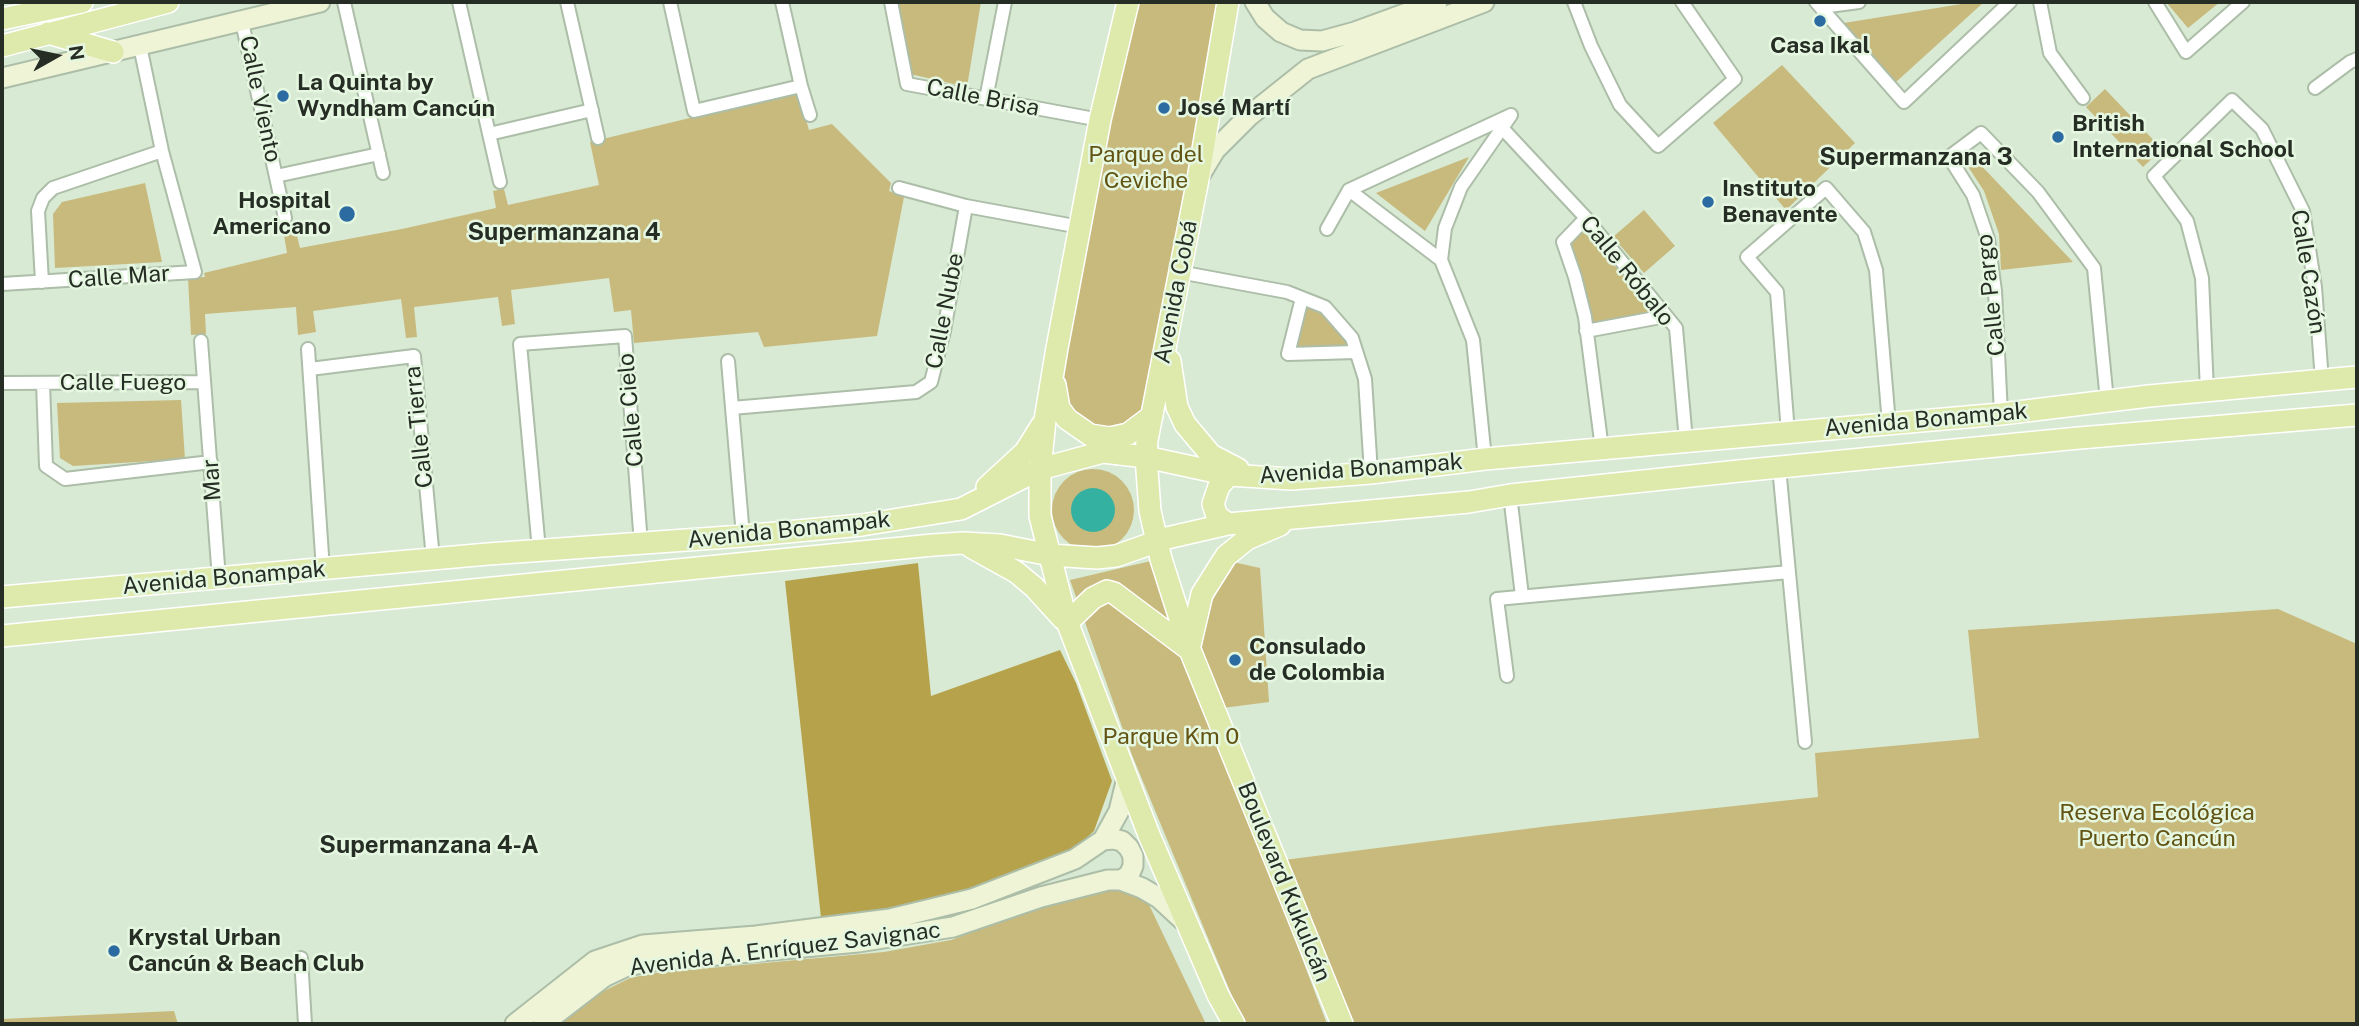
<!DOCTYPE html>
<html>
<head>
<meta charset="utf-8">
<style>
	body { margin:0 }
	#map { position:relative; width:2359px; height:1026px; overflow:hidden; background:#d8ead3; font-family:"Public Sans",sans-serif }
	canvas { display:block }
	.frame { position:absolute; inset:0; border:4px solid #262d24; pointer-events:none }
	.north { position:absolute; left:21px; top:21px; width:70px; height:70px; -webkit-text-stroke:5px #e5f7e0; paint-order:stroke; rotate:81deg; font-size:19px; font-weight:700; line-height:28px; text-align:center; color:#262d24 }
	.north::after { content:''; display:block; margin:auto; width:24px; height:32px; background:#262d24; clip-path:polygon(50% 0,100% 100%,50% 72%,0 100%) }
</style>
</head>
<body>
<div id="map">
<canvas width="2359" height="1026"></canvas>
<div class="frame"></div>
<div class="north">N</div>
</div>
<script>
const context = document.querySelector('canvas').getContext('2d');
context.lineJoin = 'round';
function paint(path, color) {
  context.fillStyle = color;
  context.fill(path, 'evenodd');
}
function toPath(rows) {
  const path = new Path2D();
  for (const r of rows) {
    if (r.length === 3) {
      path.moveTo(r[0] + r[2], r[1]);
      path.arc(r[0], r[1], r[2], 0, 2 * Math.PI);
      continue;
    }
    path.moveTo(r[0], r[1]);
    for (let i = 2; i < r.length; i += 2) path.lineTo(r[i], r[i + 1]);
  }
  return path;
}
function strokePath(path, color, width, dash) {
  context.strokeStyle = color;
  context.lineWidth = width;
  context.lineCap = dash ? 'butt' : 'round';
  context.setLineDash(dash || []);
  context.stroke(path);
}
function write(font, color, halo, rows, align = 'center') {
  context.font = font + ' "Public Sans",sans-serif';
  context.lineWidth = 5;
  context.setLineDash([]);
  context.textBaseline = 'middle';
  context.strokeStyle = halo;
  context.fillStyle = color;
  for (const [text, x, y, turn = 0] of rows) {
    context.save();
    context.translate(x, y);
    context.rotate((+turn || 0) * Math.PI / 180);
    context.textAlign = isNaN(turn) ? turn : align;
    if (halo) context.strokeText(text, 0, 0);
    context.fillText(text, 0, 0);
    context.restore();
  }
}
const green = toPath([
	[897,2,981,2,967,87,910,74],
	[1133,2,1223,2,1145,408,1121,432,1095,434,1056,399],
	[1974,2,1984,2,1896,82,1844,23],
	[2166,2,2220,2,2188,28],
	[1782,65,1855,143,1786,210,1713,123],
	[2105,89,2162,149,2143,167,2086,107],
	[798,92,809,130,832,124,891,183,889,191,904,197,877,336,764,347,758,332,634,343,631,310,614,312,609,278,511,290,515,324,502,326,498,297,414,307,417,337,406,338,401,299,313,311,316,332,298,335,296,307,205,314,206,334,191,335,188,278,205,277,204,273,287,253,284,235,296,232,300,248,402,229,496,208,493,191,504,189,508,205,599,185,590,142],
	[1469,157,1425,231,1376,193],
	[1975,159,2073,262,2001,270,1999,234,1984,191,1967,165],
	[145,183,162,262,55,268,53,214,62,202],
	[1644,210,1675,246,1644,273,1613,237],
	[1583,231,1659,315,1589,326,1567,244],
	[1307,305,1323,309,1353,349,1292,351],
	[181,400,185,459,73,466,60,458,57,403],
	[1093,510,41],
	[1151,561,1327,1024,1246,1024,1242,1020,1132,755,1070,580],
	[1233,562,1260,568,1269,702,1215,709,1202,647,1208,609],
	[2278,609,2357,644,2357,1024,1353,1024,1284,860,1549,826,1818,797,1815,753,1979,738,1968,630],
	[1109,882,1141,888,1206,1024,561,1024,596,995,630,978,655,973,884,952,951,940],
	[174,1011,178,1024,2,1024,2,1019]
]);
const forest = toPath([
	[918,563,931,696,1060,650,1076,683,1112,781,1094,831,1068,855,949,903,821,918,785,581]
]);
const water = toPath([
	[1093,510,22]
]);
const street = toPath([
	[344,2,383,173],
	[459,2,500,182],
	[567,2,598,138],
	[670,2,694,111,801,86,782,2],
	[891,2,907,84,1100,120],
	[1574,2,1591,46,1620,105,1658,146,1735,79,1682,2],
	[1816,2,1904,102,2010,2],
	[2040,2,2050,53,2083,98],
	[2155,2,2186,52,2243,2],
	[1821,7,1859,2],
	[242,22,285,218],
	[801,86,810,115],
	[2315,88,2350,62,2357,59],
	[986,99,1005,2],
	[1503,129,1586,218,1676,328,1686,441],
	[489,134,592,110],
	[276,176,379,154],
	[899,188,966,206,1080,227],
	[1349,190,1441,260],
	[1586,218,1563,242,1575,277,1585,317,1602,449],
	[1327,229,1349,190,1511,115],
	[1179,272,1287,292,1325,307,1352,338,1365,379,1371,473],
	[42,282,38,211,43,198,53,188,162,151],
	[2,284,195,272,162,151,140,46],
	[1302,298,1288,354,1356,352],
	[1586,331,1666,316],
	[201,341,219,579],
	[308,349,323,570],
	[728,361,743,536],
	[310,369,414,356,433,559],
	[2,383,204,382],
	[43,383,46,466,65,479,211,462],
	[2207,391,2202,278,2187,221,2154,176,2232,100,2262,129,2303,211,2315,287,2322,381],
	[732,408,916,392,931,382,944,331,966,206],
	[2001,414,1995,291,1988,239,1973,195,1949,157,1981,133,2038,192,2094,268,2107,401],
	[1788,433,1777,292,1747,257,1826,188,1864,232,1876,270,1889,424],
	[1485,459,1473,340,1441,260,1445,228,1461,187,1511,115],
	[1779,467,1805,742],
	[1510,495,1522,596],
	[539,550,520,344,625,336,641,544],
	[1507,676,1497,599,1789,572],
	[301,958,305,1024]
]);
const secondary = toPath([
	[1255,2,1265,18,1281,32,1300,40,1322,41,1355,32,1437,2],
	[2,78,320,2],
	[1200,175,1215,150,1249,116,1308,69,1484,2],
	[1103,840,1113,839,1122,841,1129,848,1133,856,1133,866,1129,875,1121,880],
	[515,1024,595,961,643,945,756,936,890,919,972,899,1075,859,1103,840,1119,811,1127,778],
	[543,1024,604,977,627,966,653,961,858,942,953,927,1041,897,1108,880,1121,880,1142,888,1159,898,1186,923]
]);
const primary = toPath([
	[1128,2,1100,120,1057,348,1045,420,1040,469,1040,516,1066,619,1149,835,1218,995,1234,1024],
	[1228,2,1198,179,1147,440,1146,457,1150,511,1161,559,1190,650,1342,1024],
	[2,19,82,2],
	[48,33,113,52],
	[2,46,168,2],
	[1170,361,1177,407,1185,424,1211,455,1238,469],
	[1055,385,1059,408,1067,419,1090,435,1110,438,1128,434,1152,416],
	[987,487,1025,452,1042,425],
	[1228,524,1217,516,1213,504,1219,486,1229,475],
	[971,547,1016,572,1034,587,1063,619],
	[2,597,488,554,743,536,862,525,961,509,1040,469,1103,452,1146,457,1229,475,1291,479,1371,473,1485,459,2001,414,2149,396,2357,377],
	[1068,622,1093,598,1107,591,1114,593,1190,650],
	[2,636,933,545,963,543,1000,545,1050,555,1097,558,1116,556,1167,538,1228,524,1469,502,1510,495,1739,471,2079,438,2357,415],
	[1190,645,1202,594,1226,556,1247,539,1280,525]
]);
const markers = [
	[1820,21,7,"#2b6ba2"],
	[283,96,7,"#2b6ba2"],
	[1164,108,7,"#2b6ba2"],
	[2058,137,7,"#2b6ba2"],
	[1708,202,7,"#2b6ba2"],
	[347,214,9,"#2b6ba2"],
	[1235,660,7,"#2b6ba2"],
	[114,951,7,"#2b6ba2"]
];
const poiNames = [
	["Casa Ikal",1820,46,"center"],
	["La Quinta by",297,83],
	["Wyndham Cancún",297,109],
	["José Martí",1178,108],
	["British",2072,124],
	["International School",2072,150],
	["Instituto",1722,189],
	["Benavente",1722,215],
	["Hospital",331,201,"right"],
	["Americano",331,227,"right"],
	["Consulado",1249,647],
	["de Colombia",1249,673],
	["Krystal Urban",128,938],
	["Cancún & Beach Club",128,964]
];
const streetNames = [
	["Calle Brisa",983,98,11],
	["Calle Viento",260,99,78],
	["Calle Róbalo",1627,271,51],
	["Calle Cazón",2308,272,81],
	["Calle Mar",119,277,-4],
	["Avenida Cobá",1176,292,-79],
	["Calle Pargo",1991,295,-96],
	["Calle Nube",945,311,-79],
	["Calle Fuego",123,383],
	["Calle Cielo",631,410,-95],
	["Avenida Bonampak",1926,420,-5],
	["Calle Tierra",419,427,-96],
	["Avenida Bonampak",1361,469,-4],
	["Mar",212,480,-94],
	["Avenida Bonampak",789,530,-6],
	["Avenida Bonampak",224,578,-5],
	["Boulevard Kukulcán",1284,882,68],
	["Avenida A. Enríquez Savignac",785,949,-7]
];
const parkNames = [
	["Parque del",1146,155],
	["Ceviche",1146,181],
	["Parque Km 0",1171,737],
	["Reserva Ecológica",2157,813],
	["Puerto Cancún",2157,839]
];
const neighbourhoodNames = [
	["Supermanzana 3",1916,158],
	["Supermanzana 4",564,233],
	["Supermanzana 4-A",429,846]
];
paint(green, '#c8b97d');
paint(forest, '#b7a24c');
paint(water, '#35b1a1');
strokePath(street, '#acbda8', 16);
strokePath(secondary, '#acbda8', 23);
strokePath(primary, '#fff', 24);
strokePath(street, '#fff', 12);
strokePath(secondary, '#eef4d5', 19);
strokePath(primary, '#dee9ac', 21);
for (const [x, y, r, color] of markers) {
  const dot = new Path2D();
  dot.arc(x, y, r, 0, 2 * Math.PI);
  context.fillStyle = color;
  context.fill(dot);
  strokePath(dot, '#e5f7e0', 2.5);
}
write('bold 23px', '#262d24', '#e5f7e0', poiNames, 'left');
write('23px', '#262d24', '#e5f7e0', streetNames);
write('23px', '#625312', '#e5f7e0', parkNames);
write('bold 24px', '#262d24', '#e5f7e0', neighbourhoodNames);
</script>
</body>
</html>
